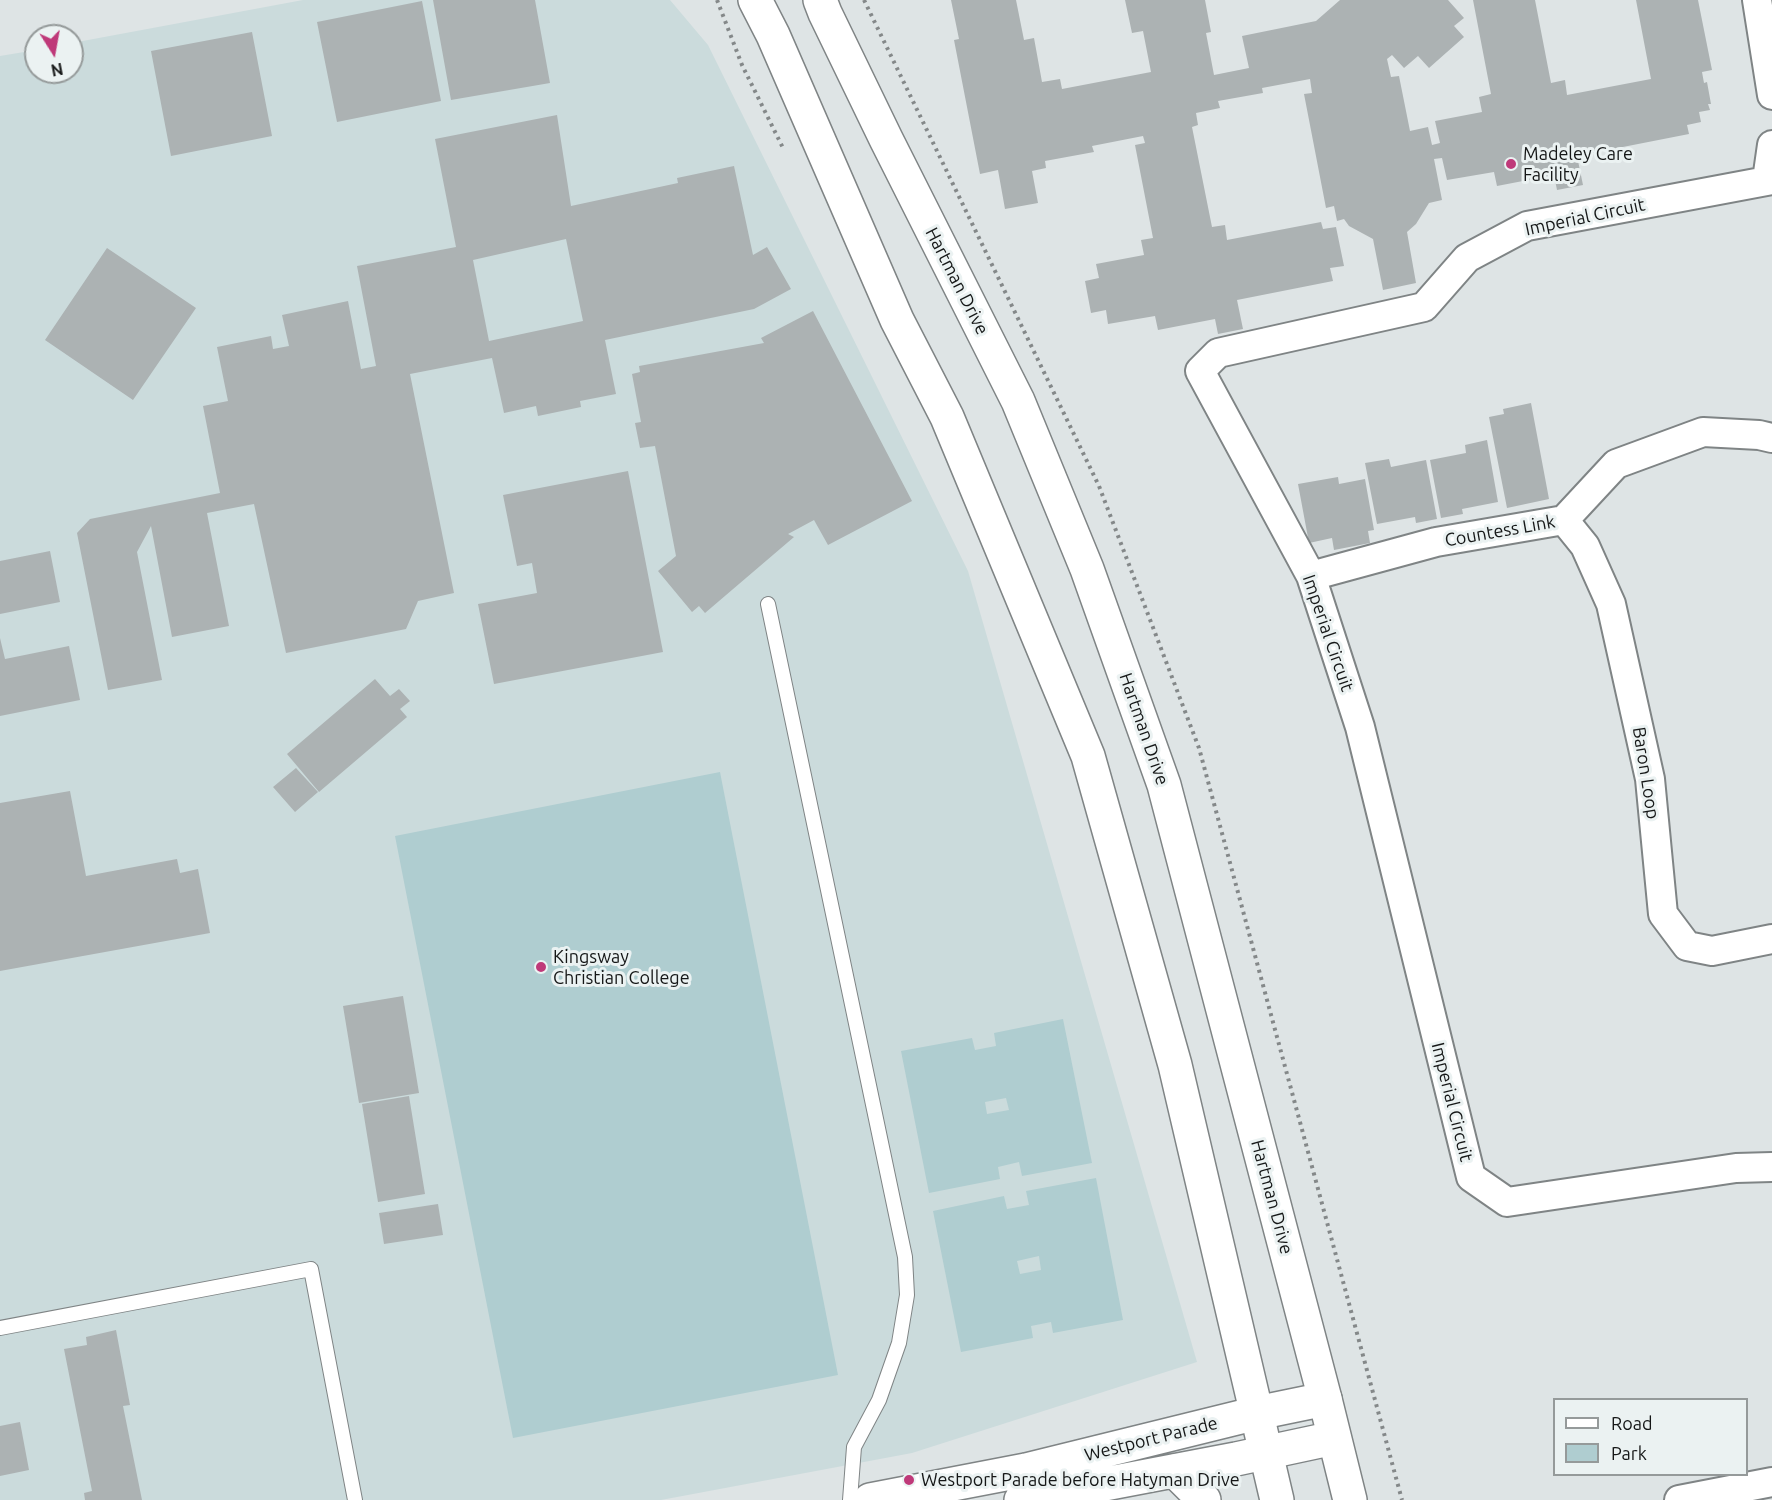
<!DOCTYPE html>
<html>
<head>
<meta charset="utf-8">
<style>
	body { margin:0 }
	#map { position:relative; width:1772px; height:1500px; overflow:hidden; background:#dee4e5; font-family:Ubuntu,sans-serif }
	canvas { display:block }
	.legend { position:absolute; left:1553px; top:1398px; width:195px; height:78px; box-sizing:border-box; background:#ebf2f2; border:2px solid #959a9a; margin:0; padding:8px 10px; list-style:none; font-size:18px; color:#151717 }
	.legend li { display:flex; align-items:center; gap:12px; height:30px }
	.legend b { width:30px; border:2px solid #959a9a }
	.north { position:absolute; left:24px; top:24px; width:60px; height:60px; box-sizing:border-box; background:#ebf2f2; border:2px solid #959a9a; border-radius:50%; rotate:169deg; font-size:16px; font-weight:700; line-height:24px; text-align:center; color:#151717 }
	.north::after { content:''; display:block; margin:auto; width:21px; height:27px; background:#bf3979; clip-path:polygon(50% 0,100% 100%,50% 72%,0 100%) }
</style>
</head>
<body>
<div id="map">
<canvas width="1772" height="1500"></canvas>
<ul class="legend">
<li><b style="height:8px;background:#fff"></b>Road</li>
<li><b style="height:16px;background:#afcdd0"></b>Park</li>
</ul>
<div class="north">N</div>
</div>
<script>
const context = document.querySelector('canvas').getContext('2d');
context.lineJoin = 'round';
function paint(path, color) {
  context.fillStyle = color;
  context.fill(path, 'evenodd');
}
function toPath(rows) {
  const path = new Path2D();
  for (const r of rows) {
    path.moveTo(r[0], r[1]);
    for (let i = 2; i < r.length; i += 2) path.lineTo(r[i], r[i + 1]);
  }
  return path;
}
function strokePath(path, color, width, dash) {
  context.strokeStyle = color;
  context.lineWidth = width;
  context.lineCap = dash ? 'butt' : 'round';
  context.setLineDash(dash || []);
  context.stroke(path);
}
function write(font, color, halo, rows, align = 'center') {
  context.font = font + ' Ubuntu,sans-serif';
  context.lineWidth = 6;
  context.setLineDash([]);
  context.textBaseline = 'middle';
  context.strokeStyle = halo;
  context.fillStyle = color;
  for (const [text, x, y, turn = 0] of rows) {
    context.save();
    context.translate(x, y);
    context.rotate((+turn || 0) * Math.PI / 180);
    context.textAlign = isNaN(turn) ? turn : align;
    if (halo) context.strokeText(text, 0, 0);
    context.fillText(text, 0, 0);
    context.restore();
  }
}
const built = toPath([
	[303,0,670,0,708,45,968,571,1197,1362,912,1453,661,1500,0,1500,0,56,36,50,36,72,72,72,72,43]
]);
const green = toPath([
	[720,772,838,1375,513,1438,395,836],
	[1063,1019,1092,1163,1022,1176,1019,1162,998,1167,1000,1179,929,1193,901,1051,972,1038,975,1050,996,1046,994,1033],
	[1006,1098,1009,1110,987,1114,985,1102],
	[1096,1178,1123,1320,1053,1333,1051,1322,1031,1326,1033,1338,961,1352,933,1211,1004,1196,1007,1209,1029,1205,1026,1191],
	[1039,1256,1041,1270,1020,1274,1017,1261]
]);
const building = toPath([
	[433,0,535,0,550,83,451,100],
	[951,0,1016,0,1024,40,1034,38,1042,82,1060,79,1062,89,1151,72,1143,31,1132,33,1125,0,1205,0,1211,32,1206,33,1214,75,1249,68,1242,36,1316,21,1340,0,1448,0,1464,18,1454,26,1464,37,1429,68,1418,56,1404,68,1392,55,1387,59,1391,77,1399,76,1410,131,1428,127,1432,145,1440,143,1435,121,1482,112,1479,97,1491,94,1473,0,1535,0,1551,83,1565,80,1567,95,1651,79,1636,0,1698,0,1712,70,1702,72,1704,83,1707,82,1711,104,1708,104,1710,110,1699,112,1701,122,1687,125,1689,134,1577,156,1583,185,1557,190,1554,175,1497,186,1494,172,1447,180,1442,158,1434,159,1442,200,1429,203,1416,224,1407,232,1416,283,1383,290,1373,239,1349,226,1344,219,1337,221,1334,206,1326,208,1304,94,1312,93,1310,79,1262,88,1263,93,1218,101,1220,108,1196,113,1198,125,1192,127,1212,227,1225,225,1227,240,1321,222,1323,229,1336,227,1344,266,1330,268,1333,281,1237,300,1243,329,1218,334,1215,319,1158,330,1155,316,1108,324,1106,310,1091,313,1085,281,1099,278,1096,264,1144,255,1141,240,1153,238,1135,145,1145,143,1143,136,1092,146,1094,152,1045,161,1046,168,1032,171,1038,203,1005,209,998,170,980,174,954,40,959,39],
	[422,1,441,101,337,122,317,22],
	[252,32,272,136,171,156,151,51],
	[557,115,571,206,678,183,677,178,734,166,753,255,767,247,791,289,754,309,605,340,616,394,580,401,581,407,538,416,536,406,504,413,492,358,410,374,454,593,418,601,406,629,286,653,254,504,207,513,229,626,172,637,151,526,137,552,162,680,108,690,77,533,90,519,220,493,203,406,228,401,217,347,271,336,273,349,289,346,282,315,348,301,361,369,376,366,357,266,456,247,435,139],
	[566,239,583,321,489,341,473,260],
	[107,248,196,308,133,400,45,340],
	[813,311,912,501,828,545,814,520,788,534,794,537,705,613,699,606,692,612,658,571,676,556,655,446,640,448,635,423,641,422,632,374,640,372,639,366,764,343,761,338],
	[1531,403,1549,499,1507,508,1489,417,1504,414,1503,409],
	[1487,440,1498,502,1462,509,1463,514,1441,518,1430,460,1466,453,1465,445],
	[1389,459,1391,467,1426,460,1437,519,1416,523,1415,517,1377,524,1365,463],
	[628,471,663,652,494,684,478,604,537,593,532,563,517,566,503,495],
	[1338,477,1339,484,1365,479,1374,530,1368,531,1370,543,1334,550,1332,538,1309,543,1298,484],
	[50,551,60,602,0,614,0,561],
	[0,638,5,659,69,646,80,700,0,716],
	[375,679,390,696,399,689,410,701,400,709,407,717,319,792,287,754],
	[296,768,318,792,295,812,273,787],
	[70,791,86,876,177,859,180,873,198,869,210,933,0,971,0,803],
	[403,996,419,1093,359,1103,343,1006],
	[409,1096,425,1194,378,1202,362,1104],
	[438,1204,443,1235,384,1244,379,1213],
	[116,1330,130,1405,123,1406,142,1500,85,1500,84,1493,92,1491,64,1349,87,1345,86,1337],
	[20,1422,29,1470,0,1476,0,1426]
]);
const path = toPath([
	[717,0,742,65,784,150],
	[864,0,1099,486,1199,748,1402,1500]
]);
const service = toPath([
	[768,604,905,1257,907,1295,899,1343,879,1400,854,1447,850,1500],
	[0,1328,311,1269,355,1500]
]);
const minor = toPath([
	[1757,0,1772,95],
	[1767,180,1772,145],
	[1772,180,1527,226,1467,258,1424,307,1218,353,1200,371,1311,576,1360,727,1471,1177,1507,1202,1736,1168,1772,1167],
	[1564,520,1585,546,1611,604,1650,779,1663,914,1687,946,1712,951,1772,939],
	[1311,576,1436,542,1564,520,1616,464,1703,432,1759,435,1772,438],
	[1679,1500,1772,1482]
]);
const tertiary = toPath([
	[870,1500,1026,1470,1257,1413,1325,1399],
	[1021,1500,1236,1459,1334,1438]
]);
const secondary = toPath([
	[755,0,773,35,897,320,947,417,1088,756,1175,1065,1277,1500],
	[820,0,825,13,886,139,1018,401,1087,569,1164,785,1325,1399,1350,1500],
	[1175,1471,1204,1500]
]);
const markers = [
	[1511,164,6,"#bf3979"],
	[541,967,6,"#bf3979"],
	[909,1480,6,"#bf3979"]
];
const poiNames = [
	["Madeley Care",1523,154],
	["Facility",1523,175],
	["Kingsway",553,957],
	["Christian College",553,978],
	["Westport Parade before Hatyman Drive",921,1480]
];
const streetNames = [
	["Imperial Circuit",1585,217,-12],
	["Hartman Drive",957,281,63],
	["Countess Link",1500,531,-10],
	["Imperial Circuit",1328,633,71],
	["Hartman Drive",1144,729,71],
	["Baron Loop",1646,773,81],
	["Imperial Circuit",1452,1102,76],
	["Hartman Drive",1272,1197,75],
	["Westport Parade",1151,1439,-14]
];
paint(built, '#cbdbdc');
paint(green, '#afcdd0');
paint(building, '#acb2b3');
strokePath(service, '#7f8485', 16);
strokePath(minor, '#7f8485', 32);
strokePath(tertiary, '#7f8485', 36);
strokePath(secondary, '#7f8485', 36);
strokePath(path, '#848889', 4, [3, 4.5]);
strokePath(service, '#fff', 14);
strokePath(minor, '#fff', 28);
strokePath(tertiary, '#fff', 33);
strokePath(secondary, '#fff', 33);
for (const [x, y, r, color] of markers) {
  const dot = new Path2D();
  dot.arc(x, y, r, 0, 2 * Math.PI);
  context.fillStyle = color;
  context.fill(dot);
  strokePath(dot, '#ebf2f2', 2);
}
write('18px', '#151717', '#ebf2f2', poiNames, 'left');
write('18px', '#151717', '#ebf2f2', streetNames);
</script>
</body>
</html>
